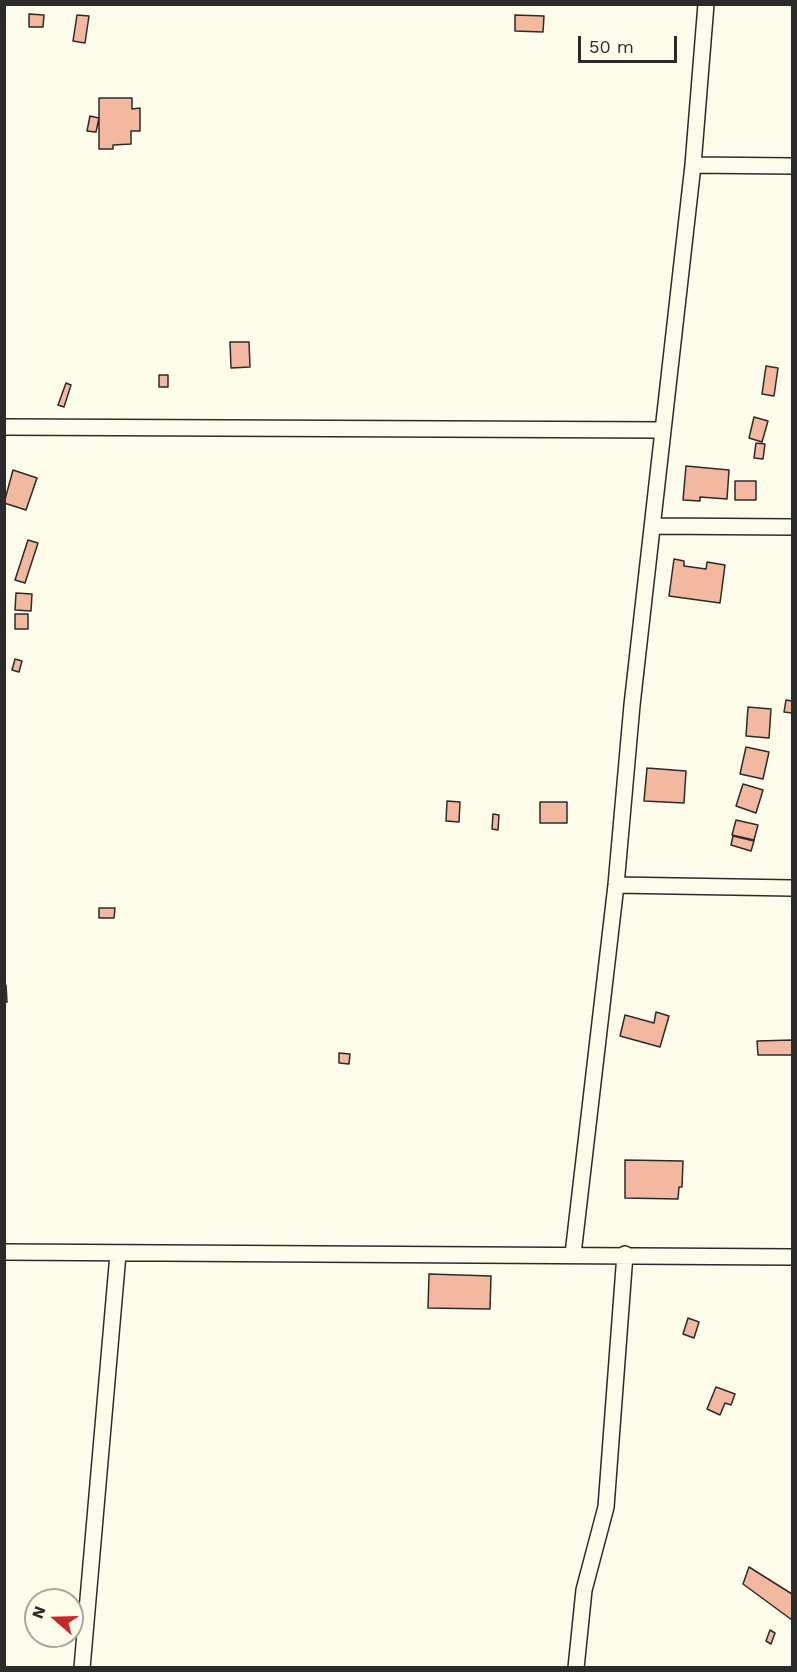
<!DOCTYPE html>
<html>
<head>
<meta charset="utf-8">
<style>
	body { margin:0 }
	#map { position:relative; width:797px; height:1672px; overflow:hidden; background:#fdfbea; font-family:"Work Sans",sans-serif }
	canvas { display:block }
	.frame { position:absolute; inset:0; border:6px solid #2b2b2b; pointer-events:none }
	.north { position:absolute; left:24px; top:1588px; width:60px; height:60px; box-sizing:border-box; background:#fdfbea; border:2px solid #a9a89e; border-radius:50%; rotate:290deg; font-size:16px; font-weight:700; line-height:24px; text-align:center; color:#2b2b2b }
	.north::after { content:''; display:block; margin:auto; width:21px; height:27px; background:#c62828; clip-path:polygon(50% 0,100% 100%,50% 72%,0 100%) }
	.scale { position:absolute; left:578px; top:36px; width:99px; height:27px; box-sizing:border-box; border:3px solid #2b2b2b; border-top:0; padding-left:8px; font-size:18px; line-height:21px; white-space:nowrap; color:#2b2b2b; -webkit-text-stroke:4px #fdfbea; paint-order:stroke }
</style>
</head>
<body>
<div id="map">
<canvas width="797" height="1672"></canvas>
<div class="frame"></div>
<div class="north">N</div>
<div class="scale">50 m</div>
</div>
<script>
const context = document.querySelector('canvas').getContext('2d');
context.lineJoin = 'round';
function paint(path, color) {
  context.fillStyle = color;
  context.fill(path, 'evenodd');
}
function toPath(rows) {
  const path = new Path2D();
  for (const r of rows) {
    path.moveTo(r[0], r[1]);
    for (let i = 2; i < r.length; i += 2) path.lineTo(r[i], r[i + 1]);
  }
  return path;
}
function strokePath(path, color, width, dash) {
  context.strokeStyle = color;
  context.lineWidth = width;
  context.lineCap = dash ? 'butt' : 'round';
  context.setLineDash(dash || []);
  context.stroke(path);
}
const building = toPath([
	[29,14,44,15,43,27,29,27,29,14],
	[77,15,89,16,85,43,73,41,77,15],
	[515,15,544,16,543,32,515,31,515,15],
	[99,98,132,98,132,109,140,108,140,131,131,131,131,144,113,145,113,149,99,149,99,98],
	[90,116,99,118,96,132,87,131,90,116],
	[230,342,249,342,250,367,231,368,230,342],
	[766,366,778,368,774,396,762,394,766,366],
	[159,375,168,375,168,387,159,387,159,375],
	[66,383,71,385,64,407,58,405,66,383],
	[754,417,768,421,762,442,749,438,754,417],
	[756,443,765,444,763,459,754,458,756,443],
	[686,466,729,470,727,499,700,497,700,501,683,500,686,466],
	[13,470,37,478,26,510,4,503,13,470],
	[735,481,756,481,756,500,735,500,735,481],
	[28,540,38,543,25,583,15,580,28,540],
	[674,559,684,561,684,566,706,569,707,562,725,565,720,603,669,596,674,559],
	[16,593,32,594,31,611,15,610,16,593],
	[15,614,28,614,28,629,15,629,15,614],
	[15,659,22,661,19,672,12,670,15,659],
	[786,700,792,701,792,713,784,712,786,700],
	[748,707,771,709,769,738,746,736,748,707],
	[746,747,769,752,763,779,740,774,746,747],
	[647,768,686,771,684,803,644,801,647,768],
	[743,784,763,790,756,813,736,806,743,784],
	[447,801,460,802,459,822,446,821,447,801],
	[540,802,567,802,567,823,540,823,540,802],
	[493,814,499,815,498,830,492,829,493,814],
	[736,820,758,825,754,840,732,835,736,820],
	[733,836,754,841,751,851,731,845,733,836],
	[99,908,115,908,114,918,99,918,99,908],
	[4,985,6,985,7,1002,4,1003,4,985],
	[656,1012,669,1016,660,1047,620,1036,625,1015,654,1023,656,1012],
	[792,1040,792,1055,758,1055,757,1041,792,1040],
	[339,1053,350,1054,349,1064,339,1063,339,1053],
	[625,1160,683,1161,682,1187,679,1187,678,1199,625,1198,625,1160],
	[429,1274,491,1276,490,1309,428,1308,429,1274],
	[688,1318,699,1322,694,1338,683,1334,688,1318],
	[716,1387,735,1394,731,1405,725,1403,720,1415,707,1409,716,1387],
	[749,1567,792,1594,792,1620,743,1584,749,1567],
	[770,1630,775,1633,771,1644,766,1641,770,1630]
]);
const minor = toPath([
	[693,165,792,166],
	[4,427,662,430],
	[654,526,792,527],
	[616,885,792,888],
	[4,1252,792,1257],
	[573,1254,616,885,632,705,693,165,706,4],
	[82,1668,118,1254],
	[576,1668,584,1590,606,1507,625,1254]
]);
paint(building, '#f2b8a0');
strokePath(building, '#2b2b2b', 1.5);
strokePath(minor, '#2b2b2b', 18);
strokePath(minor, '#fdfbea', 15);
</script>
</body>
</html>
